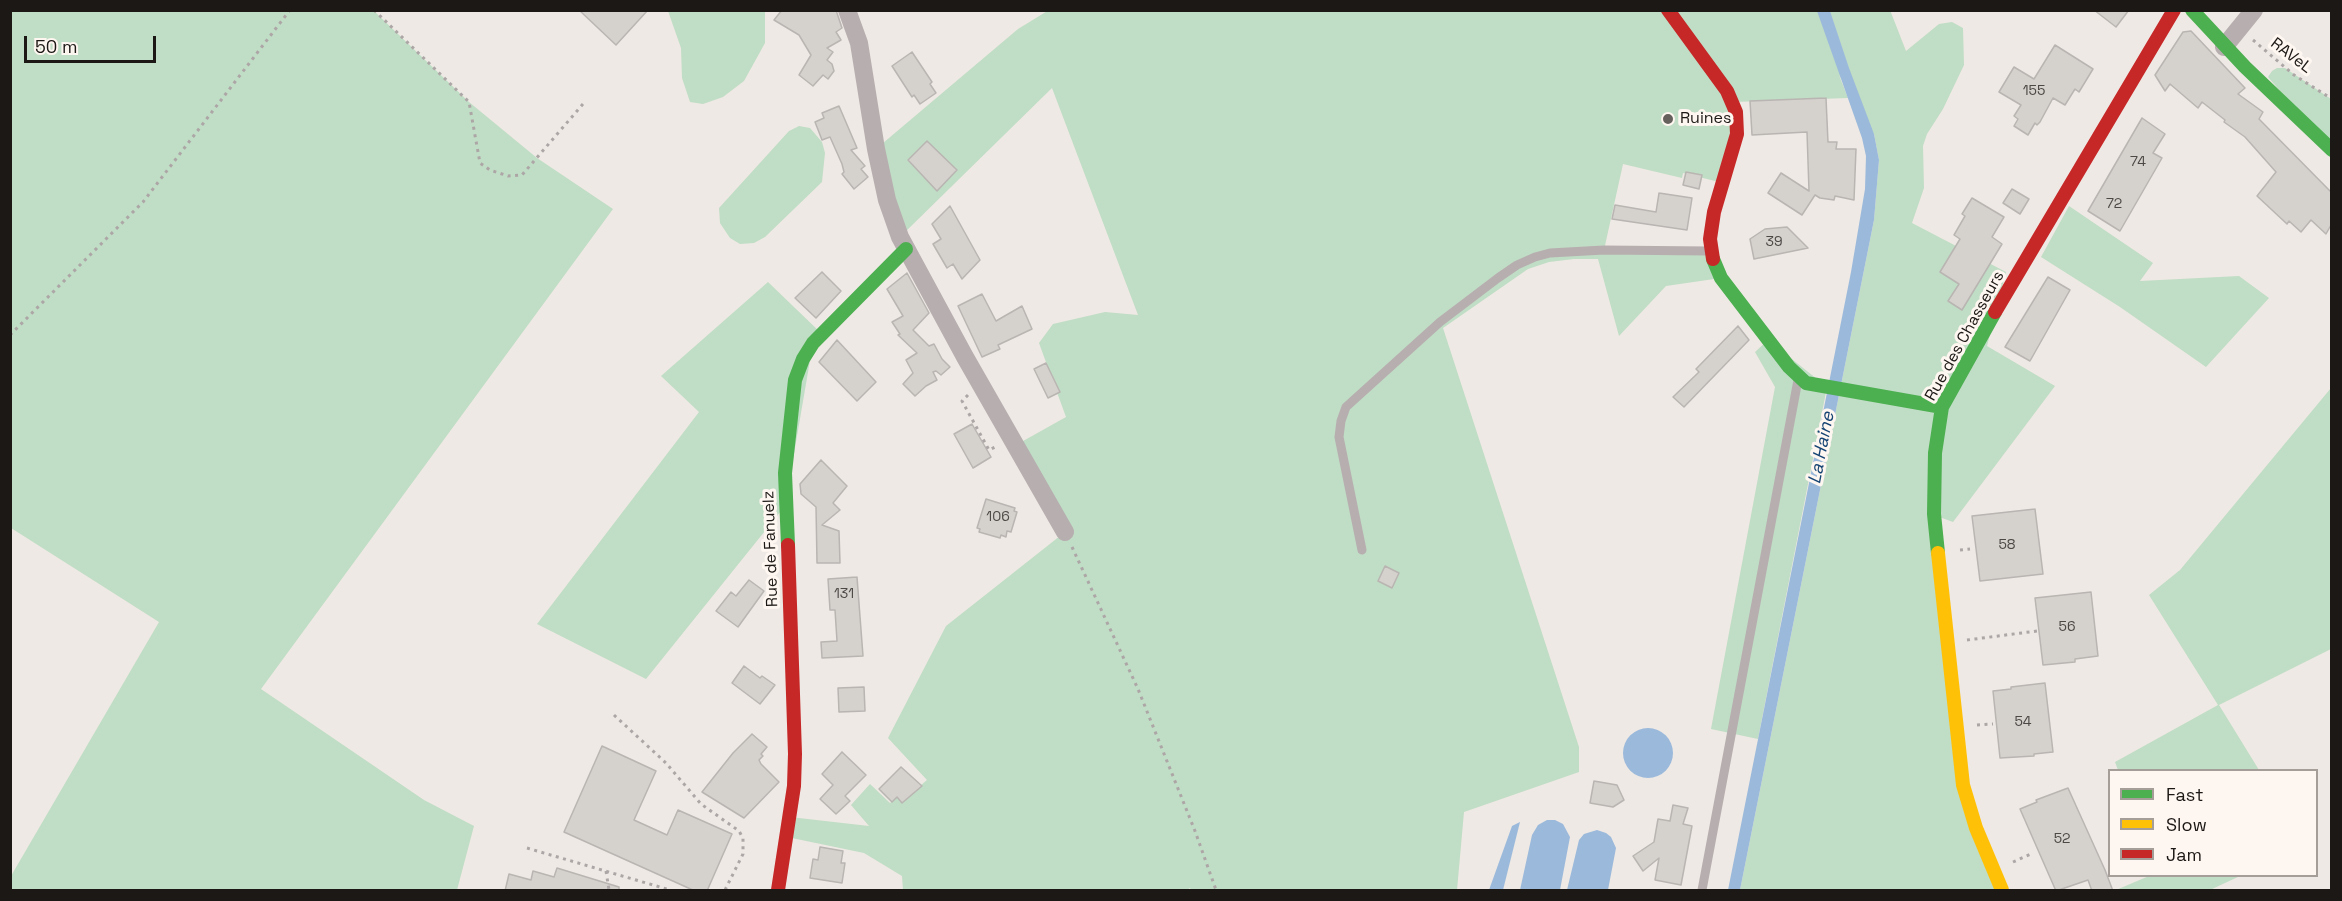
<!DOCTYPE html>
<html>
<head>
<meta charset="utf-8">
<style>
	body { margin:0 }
	#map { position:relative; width:2342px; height:901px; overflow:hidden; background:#eee9e4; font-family:"Space Grotesk",sans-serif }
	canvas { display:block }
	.frame { position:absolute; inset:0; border:12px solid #1c1815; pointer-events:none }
	.legend { position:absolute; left:2108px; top:769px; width:210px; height:108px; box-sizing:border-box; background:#fef6f0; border:2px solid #a49d98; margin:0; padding:8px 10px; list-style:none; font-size:18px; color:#1c1815 }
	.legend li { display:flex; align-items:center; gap:12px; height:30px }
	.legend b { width:30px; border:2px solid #a49d98 }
	.scale { position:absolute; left:24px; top:36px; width:132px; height:27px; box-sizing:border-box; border:3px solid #1c1815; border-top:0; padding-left:8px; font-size:18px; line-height:21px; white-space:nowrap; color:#1c1815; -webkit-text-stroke:4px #fef6f0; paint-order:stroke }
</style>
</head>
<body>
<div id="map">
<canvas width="2342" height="901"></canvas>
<div class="frame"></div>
<ul class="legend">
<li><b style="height:8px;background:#4caf50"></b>Fast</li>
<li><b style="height:8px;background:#ffc107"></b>Slow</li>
<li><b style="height:8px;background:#c62828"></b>Jam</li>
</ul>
<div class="scale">50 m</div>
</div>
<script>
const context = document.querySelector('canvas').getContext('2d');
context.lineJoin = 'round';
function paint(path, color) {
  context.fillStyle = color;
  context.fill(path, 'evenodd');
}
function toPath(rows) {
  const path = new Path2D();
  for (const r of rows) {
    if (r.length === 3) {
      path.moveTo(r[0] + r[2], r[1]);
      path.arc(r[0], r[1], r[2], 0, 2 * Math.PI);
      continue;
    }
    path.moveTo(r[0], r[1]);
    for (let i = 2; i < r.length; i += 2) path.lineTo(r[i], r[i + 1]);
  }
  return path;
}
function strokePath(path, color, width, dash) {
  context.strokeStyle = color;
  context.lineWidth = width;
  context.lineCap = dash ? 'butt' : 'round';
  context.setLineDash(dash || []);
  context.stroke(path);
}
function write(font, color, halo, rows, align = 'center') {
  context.font = font + ' "Space Grotesk",sans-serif';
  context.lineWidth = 6;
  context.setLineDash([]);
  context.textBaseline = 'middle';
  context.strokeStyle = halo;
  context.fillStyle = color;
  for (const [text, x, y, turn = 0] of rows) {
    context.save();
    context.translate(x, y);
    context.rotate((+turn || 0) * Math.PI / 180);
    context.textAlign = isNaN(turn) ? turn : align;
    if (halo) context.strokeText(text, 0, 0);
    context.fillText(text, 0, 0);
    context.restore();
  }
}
const green = toPath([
	[1049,10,1890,10,1906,51,1939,24,1952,22,1963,28,1964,65,1943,109,1927,134,1923,146,1924,188,1912,223,2006,272,1987,346,2055,386,1953,522,1934,515,1963,785,2002,890,1740,890,1874,220,1879,160,1874,134,1839,75,1848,98,1734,102,1723,183,1683,173,1682,178,1623,164,1604,250,1711,251,1721,278,1666,286,1619,336,1598,259,1574,259,1549,262,1528,269,1443,328,1579,747,1579,772,1464,812,1457,890,1191,890,1190,888,1187,890,903,890,902,876,864,853,787,837,790,817,869,826,851,805,870,784,890,803,901,793,906,798,927,780,888,738,946,626,1065,532,1016,445,1066,417,1039,343,1053,324,1105,312,1138,315,1052,88,900,237,876,149,1018,29],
	[10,11,374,11,469,102,537,158,613,209,261,689,424,800,474,826,457,890,11,890,11,876,159,622,11,528],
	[668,11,765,11,765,43,744,81,723,97,703,104,690,102,682,78,681,48],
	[2277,68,2285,68,2331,99,2331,150,2268,77,2272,71],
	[799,126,810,128,822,142,825,153,822,182,765,237,754,243,740,244,730,238,720,223,719,208,789,131],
	[2069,206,2153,263,2140,281,2239,276,2269,298,2206,367,2120,307,2041,257],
	[768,282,822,334,813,343,785,506,646,679,537,624,699,412,661,376],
	[1768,340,1827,387,1758,739,1711,729,1775,387,1755,352],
	[2331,388,2331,649,2219,705,2259,770,2118,770,2115,762,2218,705,2149,595,2180,570],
	[2149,876,2240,876,2210,890,2116,890]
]);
const water = toPath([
	[1817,11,1830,11,1849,68,1874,134,1879,160,1874,220,1740,890,1728,890,1851,272,1865,189,1866,156,1862,138],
	[1648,753,25],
	[1547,820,1555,820,1563,824,1570,837,1560,890,1520,890,1532,835,1538,825],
	[1520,822,1503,890,1489,890,1512,826],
	[1597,830,1606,833,1611,837,1616,848,1608,890,1567,890,1579,840,1584,834]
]);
const building = toPath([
	[579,10,648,10,616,45,579,10],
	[782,10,836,10,842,28,836,32,841,40,827,48,833,52,827,60,832,64,834,71,828,79,823,75,813,86,799,75,811,55,799,35,774,20,782,10],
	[2094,10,2129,10,2116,27,2094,10],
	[2191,31,2245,88,2238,94,2263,112,2259,119,2331,192,2331,225,2326,234,2311,220,2301,232,2289,221,2287,224,2257,196,2276,172,2245,137,2224,122,2225,120,2202,102,2198,108,2170,84,2165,91,2155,75,2183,32,2191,31],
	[2055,45,2093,69,2079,92,2075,89,2065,105,2053,98,2040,122,2037,125,2035,123,2028,135,2014,126,2018,119,2014,116,2021,105,1999,92,2014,67,2034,79,2055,45],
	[912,52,932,82,930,84,936,93,920,104,914,95,912,97,892,66,912,52],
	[1826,98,1828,142,1837,142,1836,149,1856,149,1854,200,1835,196,1834,200,1820,198,1815,195,1802,215,1768,193,1781,173,1809,191,1807,132,1752,135,1750,101,1826,98],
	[839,106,857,148,851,150,865,166,861,169,868,177,854,189,842,174,844,172,842,164,830,137,822,140,815,122,824,118,822,113,839,106],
	[2142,118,2165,134,2153,153,2162,158,2120,231,2088,211,2142,118],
	[927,141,957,170,937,191,908,160,927,141],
	[1686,172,1702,175,1699,189,1683,185,1686,172],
	[2012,189,2029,199,2020,214,2003,203,2012,189],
	[1659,193,1692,198,1687,230,1612,219,1615,205,1656,212,1659,193],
	[1972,198,2004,217,1992,237,2002,244,1962,310,1948,301,1959,284,1940,272,1960,239,1954,235,1965,216,1962,214,1972,198],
	[950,206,980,260,962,279,953,264,947,268,933,244,941,239,932,224,950,206],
	[1787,227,1808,248,1754,259,1750,239,1765,229,1787,227],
	[822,272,841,291,816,318,795,298,822,272],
	[907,273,929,313,913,330,929,346,934,344,942,359,950,367,941,375,936,371,933,372,937,380,926,386,915,396,903,384,913,373,906,360,917,353,898,335,900,334,892,322,903,316,887,289,907,273],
	[2048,277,2070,290,2030,361,2005,347,2048,277],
	[982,294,996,321,1022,306,1032,329,998,345,1000,349,982,357,958,306,982,294],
	[1738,326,1749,340,1684,407,1673,397,1699,372,1696,369,1738,326],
	[837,340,876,382,857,401,819,362,837,340],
	[1046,363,1060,392,1048,398,1034,369,1046,363],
	[972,424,991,457,973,468,954,434,972,424],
	[821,460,847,486,833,503,840,510,822,525,839,531,840,563,817,563,816,507,801,494,800,484,821,460],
	[986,499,1015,508,1014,511,1017,512,1011,532,1007,531,1006,537,1001,535,1000,538,979,532,980,529,977,528,986,499],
	[2035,509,2043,574,1980,581,1972,516,2035,509],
	[1385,566,1399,573,1392,588,1378,581,1385,566],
	[857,577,863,656,822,658,821,642,837,641,835,610,830,610,828,579,857,577],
	[749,580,764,591,738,627,716,611,731,592,736,596,749,580],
	[2091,592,2098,656,2075,659,2075,662,2043,665,2035,598,2091,592],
	[744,666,760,678,762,676,775,685,760,704,732,683,744,666],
	[2045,683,2053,752,2034,754,2034,756,2000,758,1993,691,2011,689,2011,687,2045,683],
	[864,687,865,711,839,712,838,688,864,687],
	[752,734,767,747,761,754,763,756,759,760,761,764,779,782,744,818,702,792,733,753,752,734],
	[602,746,656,771,634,820,667,835,678,810,732,834,707,891,695,891,564,832,602,746],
	[842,752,866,775,845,796,850,801,836,814,820,799,833,785,822,774,842,752],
	[901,767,922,786,902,803,897,797,892,802,879,789,901,767],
	[1594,781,1617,785,1624,800,1613,807,1590,803,1594,781],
	[2068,788,2105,870,2113,891,2092,891,2088,880,2056,891,2020,809,2037,802,2036,800,2068,788],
	[1673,805,1688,808,1683,824,1692,826,1681,885,1655,880,1659,858,1643,871,1633,856,1654,842,1658,819,1670,821,1673,805],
	[820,847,843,851,841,863,845,863,842,883,810,878,813,859,818,860,820,847],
	[557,868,619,887,619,891,505,891,509,874,531,880,533,871,554,877,557,868]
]);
const path = toPath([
	[374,10,469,102,480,163,490,170,508,176,522,175,583,104],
	[2253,40,2294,75,2332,99],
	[10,335,143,202,290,10],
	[968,395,962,401,989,450,997,446],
	[1072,547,1138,689,1195,831,1216,890],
	[1960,550,1970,549],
	[1967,640,2037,631],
	[614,715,666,763,701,804,739,831,743,838,743,854,725,890],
	[1977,725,1993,724],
	[527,848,670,890],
	[2013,862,2033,853],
	[606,871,609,890]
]);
const lane = toPath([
	[1362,550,1339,437,1341,421,1346,407,1440,322,1498,278,1517,265,1535,257,1550,253,1604,250,1709,251],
	[1702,890,1798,380]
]);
const street = toPath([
	[847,10,859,43,876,149,887,200,900,237,965,357,1065,532],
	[2224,47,2254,10]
]);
const fast = toPath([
	[2192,10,2245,67,2332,150],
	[1713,259,1721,278,1789,367,1806,383,1942,407],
	[788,545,785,473,795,380,803,359,813,343,906,249],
	[1938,553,1934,514,1935,453,1942,407,1995,312]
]);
const slow = toPath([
	[1938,553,1963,785,1976,828,2002,890]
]);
const jam = toPath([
	[1668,10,1727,91,1736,112,1737,134,1714,212,1710,239,1713,259],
	[1995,312,2174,10],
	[778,890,794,786,795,754,788,545]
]);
const markers = [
	[1668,119,6,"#66615d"]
];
const numberNames = [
	["155",2034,91],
	["74",2138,162],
	["72",2114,204],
	["39",1774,242],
	["106",998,517],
	["58",2007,545],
	["131",844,594],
	["56",2067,627],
	["54",2023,722],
	["52",2062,839]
];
const streetNames = [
	["RAVeL",2291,56,37],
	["Rue des Chasseurs",1965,336,-61],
	["Rue de Fanuelz",771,549,-92]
];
const poiNames = [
	["Ruines",1680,119]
];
const waterNames = [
	["La Haine",1822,448,-79]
];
paint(green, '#c0ddc5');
paint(water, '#9bb9db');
paint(building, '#d5d1cd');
strokePath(building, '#b9b5b2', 1.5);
strokePath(path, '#ada6a7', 3, [3, 4.5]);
strokePath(lane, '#b7aeb0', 9);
strokePath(street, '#b7aeb0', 18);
strokePath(fast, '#4caf50', 14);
strokePath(slow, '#ffc107', 14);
strokePath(jam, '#c62828', 14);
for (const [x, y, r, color] of markers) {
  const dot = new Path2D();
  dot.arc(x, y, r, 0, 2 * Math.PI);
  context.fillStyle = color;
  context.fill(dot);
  strokePath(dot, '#fef6f0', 2);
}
write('14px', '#4c4845', null, numberNames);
write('16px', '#1c1815', '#fef6f0', streetNames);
write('16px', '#1c1815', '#fef6f0', poiNames, 'left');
write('italic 18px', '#154474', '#fef6f0', waterNames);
</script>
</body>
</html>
